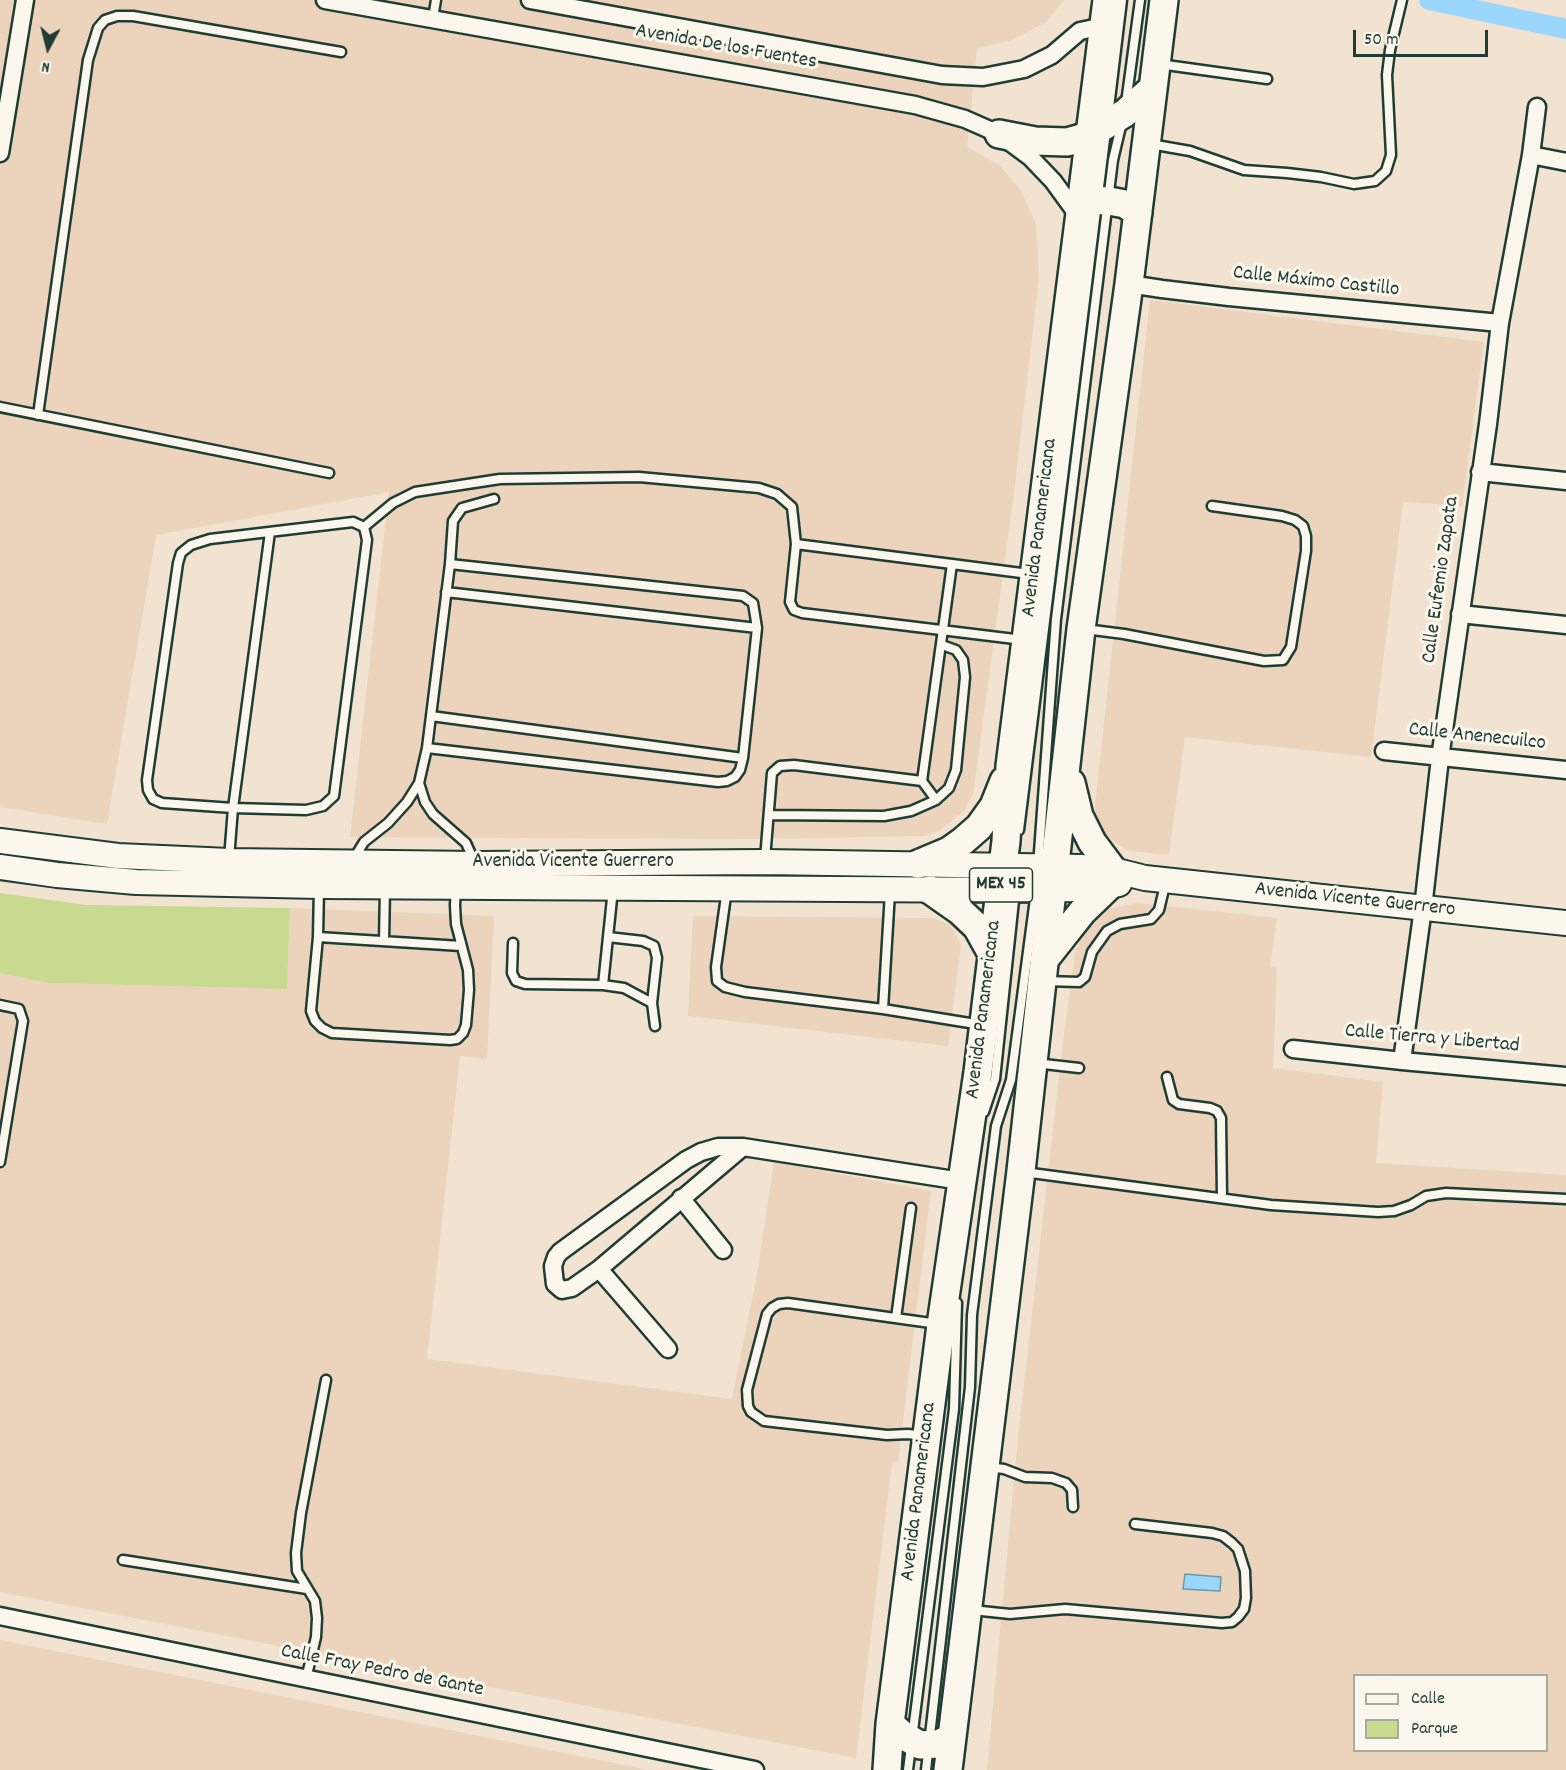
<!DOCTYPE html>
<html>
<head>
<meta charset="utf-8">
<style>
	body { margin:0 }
	#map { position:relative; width:1566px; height:1770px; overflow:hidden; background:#f2e2d0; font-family:Dekko,sans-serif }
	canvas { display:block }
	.legend { position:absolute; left:1353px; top:1674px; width:195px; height:78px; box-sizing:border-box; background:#fbf7ec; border:2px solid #a3ada2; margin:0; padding:8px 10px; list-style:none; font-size:18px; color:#1f3d34 }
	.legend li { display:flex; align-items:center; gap:12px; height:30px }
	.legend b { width:30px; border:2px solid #a3ada2 }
	.north { position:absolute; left:18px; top:18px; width:60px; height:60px; -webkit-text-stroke:4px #fbf7ec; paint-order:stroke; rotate:187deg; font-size:16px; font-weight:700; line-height:24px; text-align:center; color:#1f3d34 }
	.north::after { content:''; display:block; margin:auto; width:21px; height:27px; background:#1f3d34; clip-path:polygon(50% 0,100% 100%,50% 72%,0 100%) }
	.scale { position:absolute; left:1353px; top:30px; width:135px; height:27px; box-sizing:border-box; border:3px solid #1f3d34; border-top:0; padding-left:8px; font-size:18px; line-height:21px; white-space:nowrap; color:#1f3d34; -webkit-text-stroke:4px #fbf7ec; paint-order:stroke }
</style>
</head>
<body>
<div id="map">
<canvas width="1566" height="1770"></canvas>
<ul class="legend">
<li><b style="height:8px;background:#fbf7ec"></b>Calle</li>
<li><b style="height:16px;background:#c8da8f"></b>Parque</li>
</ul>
<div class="north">N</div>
<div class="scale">50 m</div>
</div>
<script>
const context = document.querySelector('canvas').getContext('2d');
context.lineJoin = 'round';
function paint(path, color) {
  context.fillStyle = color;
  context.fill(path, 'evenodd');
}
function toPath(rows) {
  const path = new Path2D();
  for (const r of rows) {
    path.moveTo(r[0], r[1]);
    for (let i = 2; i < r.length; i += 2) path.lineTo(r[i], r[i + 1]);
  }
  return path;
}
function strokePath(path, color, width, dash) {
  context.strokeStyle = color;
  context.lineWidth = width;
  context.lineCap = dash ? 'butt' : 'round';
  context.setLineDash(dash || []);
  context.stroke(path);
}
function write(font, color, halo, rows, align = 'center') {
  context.font = font + ' Dekko,sans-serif';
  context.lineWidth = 6;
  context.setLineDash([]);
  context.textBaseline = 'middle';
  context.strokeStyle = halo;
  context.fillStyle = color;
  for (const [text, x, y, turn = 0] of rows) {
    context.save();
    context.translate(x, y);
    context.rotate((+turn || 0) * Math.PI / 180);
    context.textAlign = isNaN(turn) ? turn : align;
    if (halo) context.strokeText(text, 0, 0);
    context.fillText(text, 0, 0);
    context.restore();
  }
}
const built = toPath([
	[0,0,1064,0,1046,22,1010,41,977,48,967,147,999,165,1020,189,1036,224,1039,278,1014,493,973,794,964,811,939,831,923,836,752,839,350,837,389,492,156,535,107,824,0,807],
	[1150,300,1484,342,1462,506,1403,502,1371,757,1185,737,1169,855,1127,850,1114,842,1102,830,1095,815,1095,806],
	[1137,903,1277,918,1270,967,1277,968,1273,1068,1383,1082,1376,1163,1566,1175,1566,1770,987,1770,1019,1428,1063,1042,1076,948,1089,926,1109,909],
	[1354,1676,1546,1676,1546,1750,1354,1750],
	[290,908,494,916,487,1059,460,1056,427,1359,732,1399,757,1275,774,1162,931,1191,898,1462,892,1462,856,1758,0,1592,0,973,49,983,287,989],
	[693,916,932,918,951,925,961,945,948,1046,688,1016],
	[0,1640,649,1770,0,1770]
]);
const green = toPath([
	[0,893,86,905,290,908,287,989,49,983,0,973]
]);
const water = toPath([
	[1185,1574,1221,1577,1220,1591,1183,1589,1185,1574]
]);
const canal = toPath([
	[1429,0,1566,29]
]);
const lane = toPath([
	[433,18,436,0],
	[1159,64,1267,79],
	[1126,103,1140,0],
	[1108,116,1122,0],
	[1150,144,1190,151,1244,170,1287,173,1321,177,1354,184,1375,181,1386,171,1391,155,1387,75,1390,50,1402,0],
	[0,407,329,473],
	[38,415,88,60,98,28,105,20,117,16,133,16,341,52],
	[353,522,364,527,367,540,334,796,323,806,306,810,233,808,162,803,153,799,148,790,147,780,178,563,181,553,191,545,210,539,353,522],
	[364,527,393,503,415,492,500,479,639,477,759,488,777,494,792,507,796,544],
	[952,564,796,544,790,602,794,610,802,613,1023,640],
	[446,592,757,628],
	[1085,629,1124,634,1264,661,1283,660,1291,647,1306,551,1306,536,1303,526,1295,520,1282,516,1212,506],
	[431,716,743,758],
	[427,748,718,782,727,781,735,777,740,770,743,758,757,628,753,603,743,596,450,564],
	[922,781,936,800],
	[419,783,425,802,433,814,466,843,474,861],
	[769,815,884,816,911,811,936,800,949,788,956,770,965,677,963,660,956,650,942,645],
	[1019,830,1106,131],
	[229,859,233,808,270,532],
	[765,859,772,773,780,766,794,765,922,781,952,564,1029,574],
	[353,860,364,842,388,823,407,802,419,783,427,748,450,564,453,521,462,508,494,499],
	[1038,866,1056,619,1113,160,1122,122],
	[319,887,318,937,311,1011,315,1021,322,1028,332,1033,450,1040,457,1039,463,1033,466,1025,469,990,468,970,456,924,455,905,456,888],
	[727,889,716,967,717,981,725,987,745,992,883,1009,982,1025],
	[318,937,461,946],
	[608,937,643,941,654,946,657,958,652,1003],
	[384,941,385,888],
	[513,943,512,973,516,981,525,984,603,985,624,988,652,1003,655,1026],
	[1045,981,1079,982,1085,977,1092,952,1107,931,1120,924,1151,919,1159,910,1166,881],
	[603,985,613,889],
	[0,1005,19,1009,23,1021,0,1162],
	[883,1009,890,892],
	[1035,1063,1079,1068],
	[1167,1077,1173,1100,1179,1104,1210,1108,1217,1111,1221,1118,1222,1197],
	[984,1112,995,1079,1015,891],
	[1024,1172,1271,1205,1378,1212,1394,1211,1411,1205,1426,1196,1446,1193,1566,1199],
	[896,1318,911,1208],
	[924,1436,908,1434,887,1435,764,1421,751,1412,748,1406,747,1390,767,1314,772,1308,779,1304,788,1303,938,1324],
	[988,1467,1004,1469,1025,1477,1052,1478,1066,1483,1072,1490,1073,1507],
	[123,1560,307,1589],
	[972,1610,1010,1614,1065,1609,1222,1623,1232,1622,1238,1617,1244,1609,1246,1598,1245,1571,1238,1549,1232,1543,1223,1536,1212,1533,1135,1524],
	[306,1679,316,1637,317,1618,315,1601,297,1571,296,1553,301,1513,326,1380],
	[908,1770,954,1409,957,1303],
	[926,1770,970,1387,972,1315,996,1126,1011,1080,1036,891]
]);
const street = toPath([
	[325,0,915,105,965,119,999,134,1030,157,1053,181,1080,218],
	[530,0,942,75,983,77,1024,69,1052,55,1080,31,1104,26],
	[0,153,25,0],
	[1531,155,1566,162],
	[1129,284,1162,289,1229,297,1500,323],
	[1480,472,1566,481],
	[1460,614,1566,625],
	[1384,751,1566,770],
	[1293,1049,1402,1061,1566,1076],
	[1402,1061,1423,908,1440,758,1488,424,1500,323,1531,155,1537,107],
	[743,1147,599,1269,572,1288,562,1290,555,1284,553,1266,556,1257,560,1252,686,1160,701,1152,718,1147,743,1147,961,1181],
	[681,1198,723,1250],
	[599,1269,668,1349],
	[0,1616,755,1770]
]);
const secondary = toPath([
	[0,841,118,856,229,861,476,864,765,862,1081,867,1113,870,1145,878,1566,923],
	[0,867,57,875,136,882,319,886,1015,890,1079,889,1119,884]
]);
const primary = toPath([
	[999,134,1035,141,1067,142,1078,139,1091,134,1125,113,1153,88],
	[1083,200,1109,201,1125,204,1138,213],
	[1071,783,1079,816,1092,842,1113,870],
	[918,864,949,851,963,841,979,827,994,806,1004,781],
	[930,890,960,911,977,927,992,954],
	[1044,960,1082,912,1109,886],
	[890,1724,904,1736,920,1745,938,1744,951,1738],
	[887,1770,890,1724,941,1325,978,1072,1006,841,1010,766,1107,0],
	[948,1770,1021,1171,1081,629,1129,284,1164,0]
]);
const shields = [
	[1001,885,63]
];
const shieldNames = [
	["MEX 45",1001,885]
];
const streetNames = [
	["Avenida De los Fuentes",726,48,10],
	["Calle Máximo Castillo",1316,283,6],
	["Avenida Panamericana",1041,528,-83],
	["Calle Eufemio Zapata",1442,580,-82],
	["Calle Anenecuilco",1477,738,6],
	["Avenida Vicente Guerrero",573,863],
	["Avenida Vicente Guerrero",1355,901,6],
	["Avenida Panamericana",985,1010,-83],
	["Calle Tierra y Libertad",1432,1040,5],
	["Avenida Panamericana",920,1492,-83],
	["Calle Fray Pedro de Gante",382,1672,11]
];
paint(built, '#ebd3bc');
paint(green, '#c8da8f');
paint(water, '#9bd7fc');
strokePath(water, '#6999ac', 1.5);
strokePath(canal, '#9bd7fc', 20);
strokePath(lane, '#1f3d34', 13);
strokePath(street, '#1f3d34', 21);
strokePath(secondary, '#1f3d34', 28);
strokePath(primary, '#1f3d34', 32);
strokePath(lane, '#fbf7ec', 8);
strokePath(street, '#fbf7ec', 16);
strokePath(secondary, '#fbf7ec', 24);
strokePath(primary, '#fbf7ec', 27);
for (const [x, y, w] of shields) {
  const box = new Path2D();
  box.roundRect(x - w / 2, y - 17, w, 34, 4.5);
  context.fillStyle = '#fbf7ec';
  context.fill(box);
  strokePath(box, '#1f3d34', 1.5);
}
write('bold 20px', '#1f3d34', null, shieldNames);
write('21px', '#1f3d34', '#fbf7ec', streetNames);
</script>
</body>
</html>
